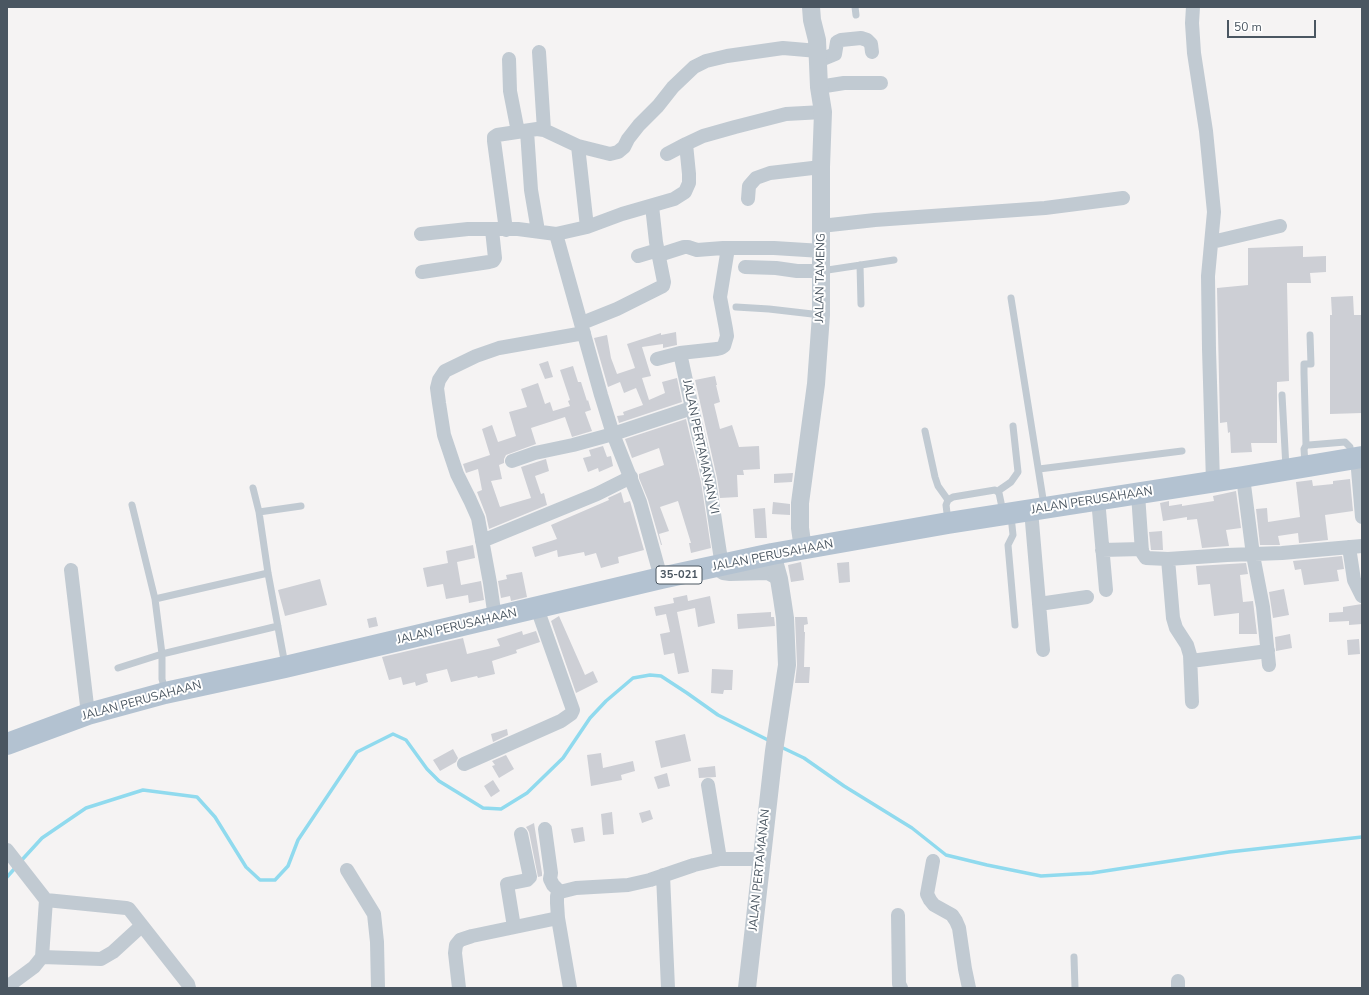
<!DOCTYPE html>
<html>
<head>
<meta charset="utf-8">
<style>
	body { margin:0 }
	#map { position:relative; width:1369px; height:995px; overflow:hidden; background:#f5f3f3; font-family:"Nunito Sans",sans-serif }
	canvas { display:block }
	.frame { position:absolute; inset:0; border:8px solid #4a5661; pointer-events:none }
	.scale { position:absolute; left:1227px; top:20px; width:89px; height:18px; box-sizing:border-box; border:2px solid #4a5661; border-top:0; padding-left:5px; font-size:12px; line-height:14px; white-space:nowrap; color:#4a5661; -webkit-text-stroke:3px #fff; paint-order:stroke }
</style>
</head>
<body>
<div id="map">
<canvas width="1369" height="995"></canvas>
<div class="frame"></div>
<div class="scale">50 m</div>
</div>
<script>
const context = document.querySelector('canvas').getContext('2d');
context.lineJoin = 'round';
function toPath(rows) {
  const path = new Path2D();
  for (const r of rows) {
    path.moveTo(r[0], r[1]);
    for (let i = 2; i < r.length; i += 2) path.lineTo(r[i], r[i + 1]);
  }
  return path;
}
function strokePath(path, color, width, dash) {
  context.strokeStyle = color;
  context.lineWidth = width;
  context.lineCap = dash ? 'butt' : 'round';
  context.setLineDash(dash || []);
  context.stroke(path);
}
function paint(path, color) {
  context.fillStyle = color;
  context.fill(path, 'evenodd');
}
function write(font, color, halo, rows, align = 'center') {
  context.font = font + ' "Nunito Sans",sans-serif';
  context.lineWidth = 4;
  context.setLineDash([]);
  context.textBaseline = 'middle';
  context.strokeStyle = halo;
  context.fillStyle = color;
  for (const [text, x, y, turn = 0] of rows) {
    context.save();
    context.translate(x, y);
    context.rotate((+turn || 0) * Math.PI / 180);
    context.textAlign = isNaN(turn) ? turn : align;
    if (halo) context.strokeText(text, 0, 0);
    context.fillText(text, 0, 0);
    context.restore();
  }
}
const stream = toPath([
	[781,747,804,758,844,786,912,828,946,855,987,865,1041,876,1092,873,1229,852,1362,837],
	[20,862,42,838,86,808,143,790,197,797,215,817,246,867,260,880,275,880,288,866,298,840,357,752,393,734,406,740,427,769,439,781,483,808,501,809,527,793,563,758,590,718,606,701,633,678,650,675,661,676,687,693,718,715,770,741],
	[7,877,16,867]
]);
const building = toPath([
	[1303,246,1303,257,1326,256,1326,272,1310,273,1311,283,1287,283,1289,381,1277,382,1277,443,1251,443,1252,452,1231,453,1230,432,1228,433,1227,422,1220,423,1217,288,1248,285,1248,248],
	[1353,296,1354,315,1361,315,1362,413,1330,414,1330,315,1332,315,1331,297],
	[676,332,677,345,663,348,663,344,642,347,651,376,642,378,649,400,665,393,662,382,677,378,682,402,619,423,617,416,624,415,623,412,643,405,636,388,624,393,620,382,608,387,594,338,607,335,611,358,617,374,635,368,627,344,661,333,661,335],
	[548,361,553,377,545,379,539,364],
	[573,366,578,382,581,382,587,401,588,400,591,410,585,412,592,431,572,437,565,417,531,428,536,444,506,455,504,459,504,463,499,465,502,479,491,481,500,507,531,498,521,467,546,459,549,471,535,476,541,494,544,493,547,505,489,529,486,515,477,492,482,490,478,469,466,473,463,464,490,455,482,429,492,425,498,442,516,436,509,412,527,407,521,389,538,383,545,404,550,402,553,411,570,406,568,401,570,400,560,370],
	[715,376,717,385,716,385,720,402,714,404,720,429,732,425,739,447,759,446,760,469,743,470,744,475,737,475,738,497,720,498,717,478,695,380],
	[686,419,701,482,711,548,691,553,689,543,691,543,678,501,660,507,669,531,659,534,662,545,661,545,648,500,639,478,639,474,664,465,659,448,632,458,625,439],
	[603,446,607,457,611,456,613,466,599,472,598,468,588,472,583,458,591,456,589,450],
	[793,473,792,482,774,483,774,474],
	[1350,479,1353,511,1325,515,1328,540,1299,543,1298,533,1278,536,1280,545,1260,545,1256,509,1267,508,1268,522,1300,517,1296,482,1312,480,1313,486,1333,484,1333,481],
	[1236,491,1241,528,1226,530,1229,546,1202,548,1197,519,1187,520,1187,517,1163,521,1160,503,1169,501,1169,506,1182,504,1182,506,1214,501,1213,496],
	[621,492,624,503,630,501,644,550,618,557,619,563,601,568,596,553,585,556,584,552,558,557,557,550,535,557,532,547,557,539,551,525,609,500,608,498],
	[773,502,790,504,790,515,772,514],
	[765,508,767,538,755,538,753,509],
	[1162,531,1163,550,1151,550,1149,532],
	[473,545,475,558,457,562,461,585,481,581,484,600,469,603,468,595,446,599,443,584,427,587,423,568,448,563,446,551],
	[1342,556,1344,569,1337,570,1339,581,1304,585,1301,569,1295,570,1293,561],
	[801,562,804,580,791,582,788,565],
	[849,562,850,582,839,583,837,563],
	[1246,563,1248,574,1240,575,1243,602,1253,601,1257,634,1239,634,1239,613,1214,616,1210,584,1198,585,1196,566],
	[522,572,527,597,511,601,510,596,501,598,498,581,507,579,506,575],
	[320,579,327,605,285,616,278,590],
	[1284,589,1289,615,1273,618,1269,592],
	[687,595,688,601,710,596,715,623,698,627,695,608,677,612,689,672,678,674,674,653,664,655,660,634,670,632,666,614,656,616,654,607,674,603,673,598],
	[1362,604,1362,624,1349,625,1349,621,1329,622,1329,613,1343,612,1343,607],
	[771,612,771,617,774,617,775,626,738,629,737,614],
	[559,616,585,675,593,671,598,682,576,693,551,621],
	[376,617,378,626,369,628,367,619],
	[795,617,807,617,808,624,804,625,804,632,805,632,804,667,810,667,809,683,795,683,797,665],
	[522,631,523,635,536,631,540,642,516,650,517,653,492,661,495,674,478,678,477,676,451,682,447,669,426,674,428,682,416,686,415,682,403,685,401,677,389,680,382,657,463,638,467,654,500,646,497,639],
	[1290,634,1292,648,1276,651,1275,637],
	[1359,639,1360,654,1348,655,1347,640],
	[712,669,733,670,732,690,724,690,723,694,711,693],
	[507,729,508,735,493,742,491,734],
	[685,734,691,761,661,768,655,741],
	[453,749,458,758,456,762,440,771,433,760],
	[601,753,603,768,633,761,635,771,621,775,622,780,591,786,587,755],
	[506,755,514,769,499,778,492,766,495,765,492,761],
	[715,766,716,777,699,778,698,768],
	[667,773,670,786,658,789,654,777],
	[493,780,500,791,491,797,484,786],
	[650,810,653,819,642,823,639,813],
	[612,812,614,834,603,835,601,814],
	[534,823,542,873,542,876,538,877,529,832,526,827],
	[583,827,585,841,574,843,571,829]
]);
const service = toPath([
	[855,7,856,15],
	[860,265,861,304],
	[821,271,894,260],
	[1011,298,1044,505],
	[736,307,769,309,821,315],
	[1282,395,1286,468],
	[925,431,935,477,938,486,948,500],
	[1306,445,1304,373,1304,364,1311,364,1310,335],
	[1305,464,1304,449,1306,445,1309,445,1345,442,1350,447,1351,457],
	[1039,469,1182,451],
	[253,488,259,512,268,573,285,665],
	[998,491,1011,482,1018,472,1013,426],
	[132,505,155,599,162,654,162,679,165,691],
	[259,512,301,506],
	[1011,516,1013,535,1008,545,1015,625],
	[948,521,946,505,948,500,953,497,995,490,999,493,1003,512],
	[155,599,268,573],
	[118,668,162,654,278,626],
	[1074,957,1075,988]
]);
const minor = toPath([
	[1193,7,1192,23,1194,53,1206,131,1214,212,1208,276,1209,349,1213,482],
	[539,52,544,130],
	[509,59,510,91,518,132],
	[818,61,835,54,837,42,841,40,861,38,867,40,871,44,872,52],
	[819,87,844,83,881,83],
	[527,131,531,190,538,231],
	[578,146,587,227],
	[667,154,686,144],
	[748,199,749,186,756,178,770,173,821,167],
	[821,226,875,220,1045,208,1123,198],
	[506,230,494,141,494,137,497,135,537,129,544,130,578,146,610,154,618,152,624,147,628,139,639,125,658,106,673,87,694,67,706,61,727,56,783,48,818,51],
	[421,234,468,229,518,229,556,234],
	[1212,242,1280,226],
	[659,255,684,247,688,247,697,250,723,248,774,248,822,251],
	[638,256,658,250],
	[745,267,776,268,797,271,821,271],
	[422,272,489,262,493,261,495,258,492,230],
	[582,323,617,309,663,286,664,282,656,242,652,206],
	[680,353,692,408,709,480,717,534,722,566],
	[657,359,680,353,717,349,721,348,724,346,727,336,726,329,720,297,728,248],
	[1357,458,1362,517],
	[512,461,535,453,573,445,613,434,692,408],
	[1243,477,1253,555,1263,607,1269,665],
	[1138,494,1142,552,1146,558,1168,559,1227,555,1282,553,1362,546],
	[1098,499,1106,590],
	[1031,510,1043,650],
	[482,541,597,494,631,477],
	[1349,547,1354,580,1362,596],
	[1102,550,1142,549],
	[1168,559,1173,618,1176,628,1187,645,1190,655,1192,702],
	[717,569,723,573,730,574,768,573,779,579],
	[71,570,88,714],
	[661,578,640,502,613,434,601,395,556,234,587,227,622,214,674,199,685,192,689,183,689,174,686,144,703,136,735,127,786,114,823,112],
	[1039,604,1087,597],
	[495,618,490,583,478,518,470,500,457,474,444,435,439,403,437,388,439,380,445,371,476,356,499,348,584,333],
	[1191,661,1268,651],
	[464,764,561,721,571,714,573,710,537,608],
	[708,785,720,859],
	[545,829,551,873,550,879,553,885,560,892],
	[7,850,46,900,42,957,34,967,7,987],
	[933,861,927,894,930,900,934,905,952,915,956,921,959,928,965,969,969,988],
	[347,870,374,914,377,942,378,988],
	[663,875,668,988],
	[46,900,126,908,129,909,188,984,189,988],
	[898,915,899,984,901,988],
	[514,927,507,884,527,880,530,877,521,834],
	[42,957,101,959,113,952,137,930,141,925],
	[1178,981,1178,988],
	[459,988,455,953,456,945,460,940,472,936,558,918],
	[570,988,558,918,557,903,557,896,560,892,576,888,628,885,650,880,694,865,720,859,752,859,761,861]
]);
const tertiary = toPath([
	[803,549,800,528,800,503,816,384,821,315,821,167,823,112,819,87,817,40,812,20,811,7],
	[747,988,774,751,787,665,785,618,782,598,779,579,772,554]
]);
const primary = toPath([
	[7,744,88,714,165,693,285,667,661,578,772,554,948,523,1243,477,1362,457]
]);
const shields = [
	[679,575,46]
];
const shieldNames = [
	["35-021",679,575]
];
const streetNames = [
	["JALAN TAMENG",821,278,-89],
	["JALAN PERTAMANAN VI",700,447,78],
	["JALAN PERUSAHAAN",1092,501,-9],
	["JALAN PERUSAHAAN",773,556,-11],
	["JALAN PERUSAHAAN",457,627,-13],
	["JALAN PERUSAHAAN",142,701,-15],
	["JALAN PERTAMANAN",760,870,-84]
];
strokePath(stream, '#90daee', 3.5);
paint(building, '#cdcfd5');
strokePath(service, '#c1cad2', 7);
strokePath(minor, '#c1cad2', 14);
strokePath(tertiary, '#c1cad2', 18);
strokePath(primary, '#b3c2d1', 22);
for (const [x, y, w] of shields) {
  const box = new Path2D();
  box.roundRect(x - w / 2, y - 9, w, 18, 3);
  context.fillStyle = '#fff';
  context.fill(box);
  strokePath(box, '#4a5661', 1);
}
write('bold 11px', '#4a5661', null, shieldNames);
write('12px', '#4a5661', '#fff', streetNames);
</script>
</body>
</html>
